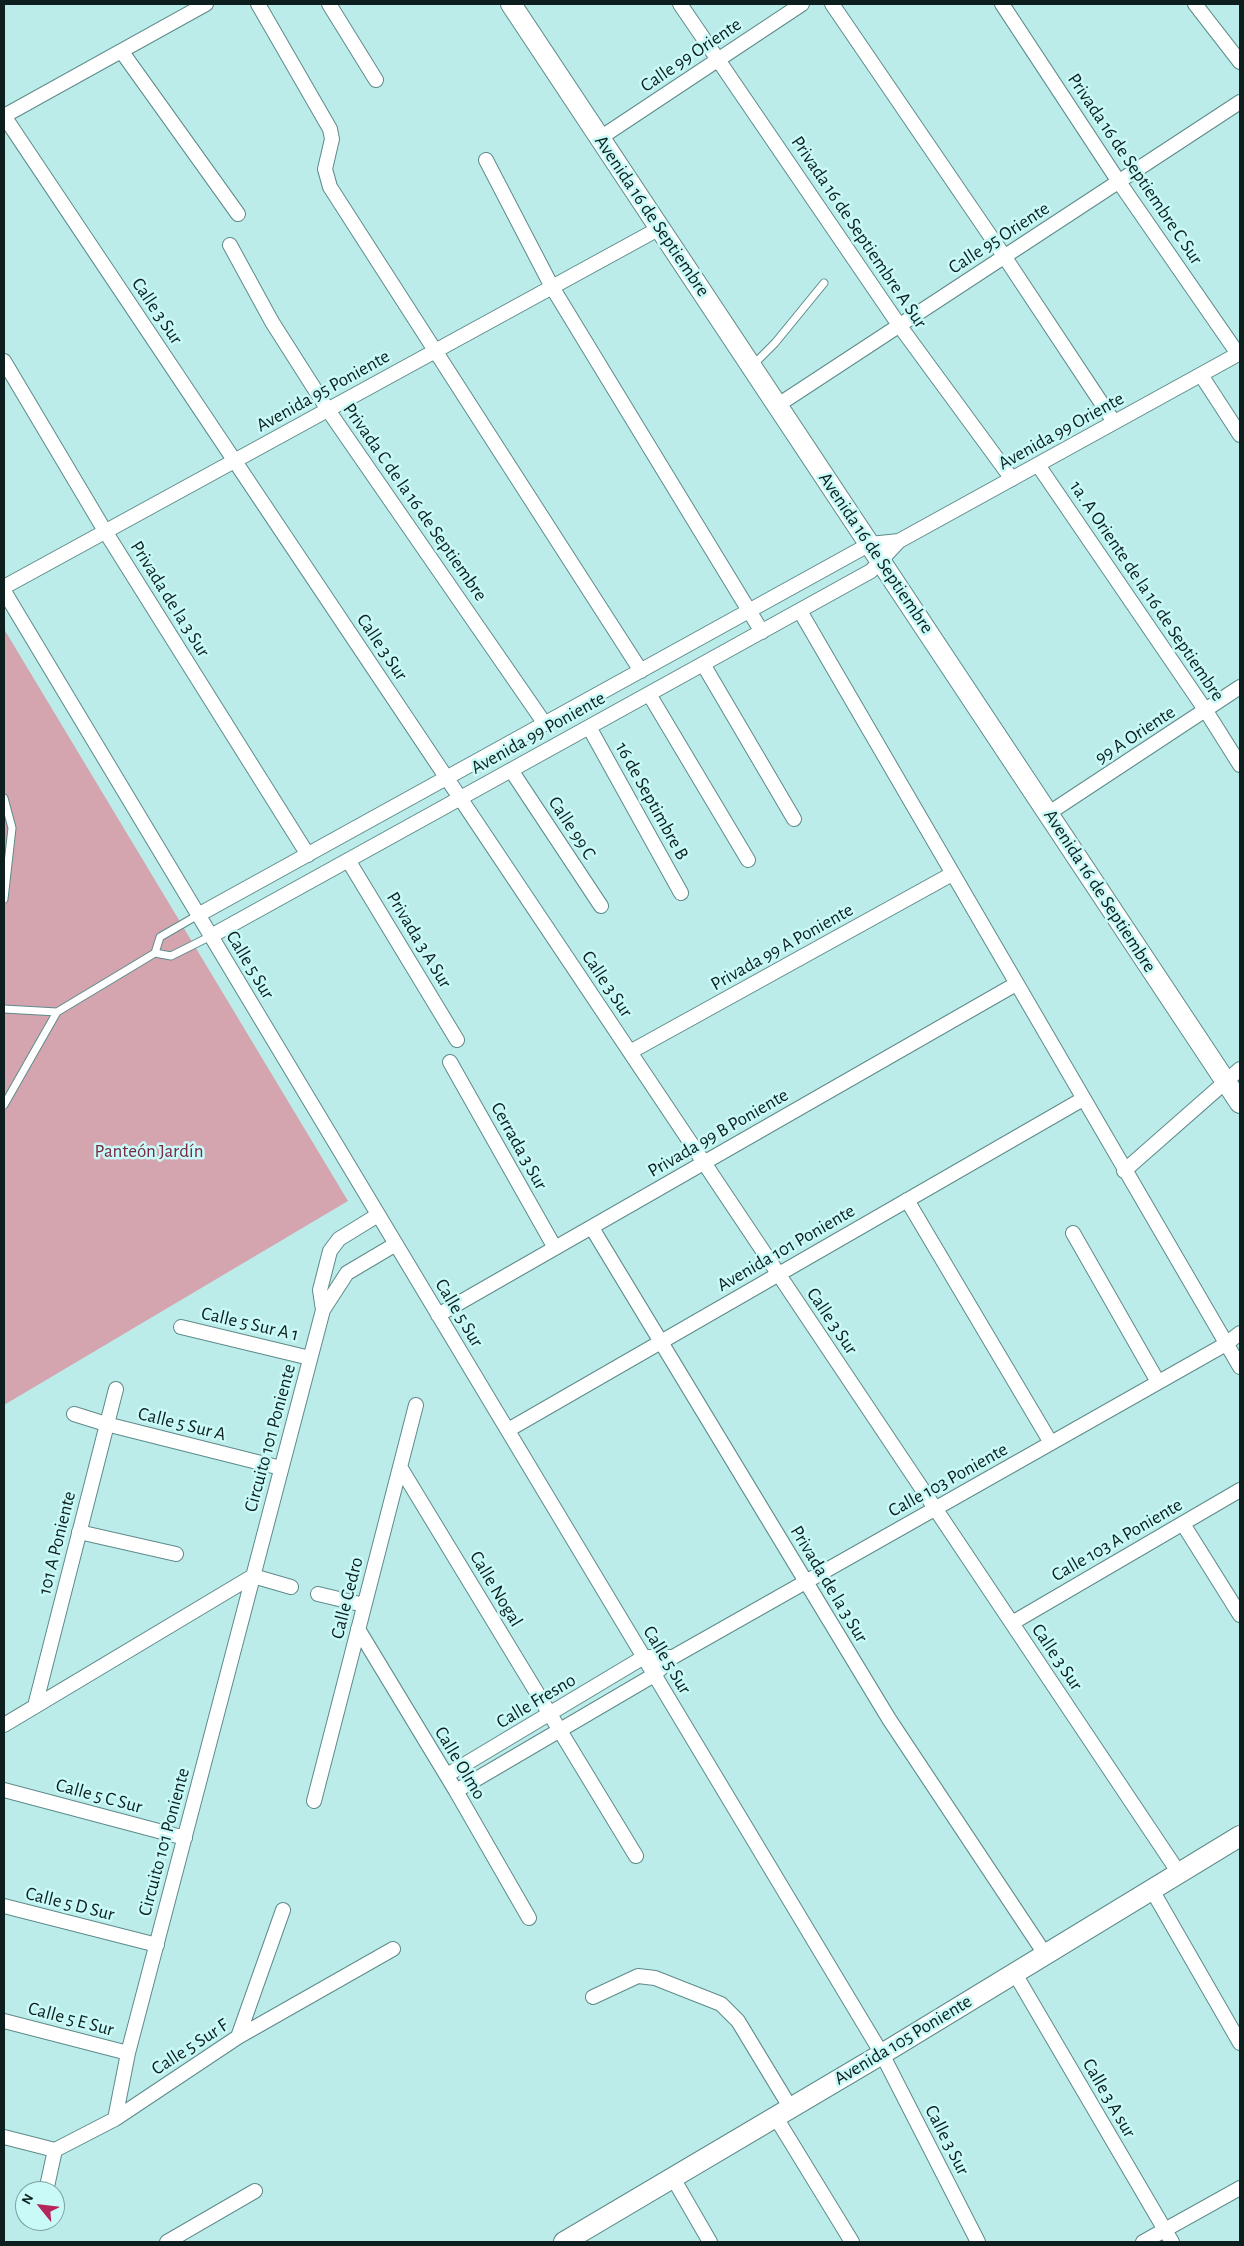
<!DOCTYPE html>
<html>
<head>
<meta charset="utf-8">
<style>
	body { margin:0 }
	#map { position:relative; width:1244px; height:2246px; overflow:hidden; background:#bcecea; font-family:"Alegreya Sans",sans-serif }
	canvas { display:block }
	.frame { position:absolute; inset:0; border:5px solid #0c1f1e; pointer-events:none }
	.north { position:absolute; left:15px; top:2181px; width:50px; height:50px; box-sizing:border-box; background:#c9faf8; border:1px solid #7da2a1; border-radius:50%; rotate:299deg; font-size:14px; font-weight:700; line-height:20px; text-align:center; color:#0c1f1e }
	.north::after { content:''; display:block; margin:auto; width:18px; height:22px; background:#b5275b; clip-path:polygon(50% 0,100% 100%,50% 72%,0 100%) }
</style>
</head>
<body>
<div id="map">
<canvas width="1244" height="2246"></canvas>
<div class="frame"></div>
<div class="north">N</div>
</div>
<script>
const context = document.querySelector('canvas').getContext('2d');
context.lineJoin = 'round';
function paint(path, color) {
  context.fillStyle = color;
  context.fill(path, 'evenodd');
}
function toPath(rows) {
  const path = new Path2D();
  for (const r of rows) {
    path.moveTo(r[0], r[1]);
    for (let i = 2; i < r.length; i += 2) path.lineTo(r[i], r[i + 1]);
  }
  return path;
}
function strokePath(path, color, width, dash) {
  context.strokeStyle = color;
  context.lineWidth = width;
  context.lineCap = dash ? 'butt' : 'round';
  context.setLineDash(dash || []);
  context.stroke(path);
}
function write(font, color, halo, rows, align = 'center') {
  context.font = font + ' "Alegreya Sans",sans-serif';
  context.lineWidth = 5;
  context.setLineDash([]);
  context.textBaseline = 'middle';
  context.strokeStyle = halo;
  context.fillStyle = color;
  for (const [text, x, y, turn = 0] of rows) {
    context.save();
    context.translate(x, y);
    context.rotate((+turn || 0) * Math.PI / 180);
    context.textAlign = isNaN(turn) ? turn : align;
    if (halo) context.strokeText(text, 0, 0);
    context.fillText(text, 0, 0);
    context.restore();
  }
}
const green = toPath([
	[4,629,348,1201,4,1405]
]);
const lane = toPath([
	[752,366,775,343,824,283],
	[4,798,12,828,4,899],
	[155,953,171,956,211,936],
	[4,1009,57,1012,155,953,160,937,198,915],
	[4,1105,57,1012]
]);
const street = toPath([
	[206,4,4,116,1179,1873],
	[258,4,330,129,332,139,325,169,330,187,641,671],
	[329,4,376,80],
	[680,4,899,325,1012,479],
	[832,4,1004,256,1114,422],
	[1002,4,1119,182,1238,354],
	[1195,4,1240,62],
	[122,52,238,214],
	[600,138,802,4],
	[486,160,552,287,762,632],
	[230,245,272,322,328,410,545,724],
	[4,361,105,531,308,855],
	[1201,375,1240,435],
	[778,405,1240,102],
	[1038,465,1206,711,1240,765],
	[4,587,660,228],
	[4,591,882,2054,978,2242],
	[800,611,1240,1367],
	[703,664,794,819],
	[649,694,748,860],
	[589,727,681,893],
	[511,770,601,906],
	[1049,813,1240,687],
	[348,860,457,1040],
	[198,915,870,544,899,541],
	[211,936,871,571,899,541,1240,353],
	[630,1052,952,874],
	[450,1062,555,1248],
	[1124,1171,1240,1069],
	[907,1200,1051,1443],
	[592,1228,889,1719,1045,1954],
	[1073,1233,1158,1382],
	[323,1310,320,1290,330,1251,339,1239,378,1215],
	[438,1315,1016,984],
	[181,1327,310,1358],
	[74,1414,106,1424,281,1468],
	[508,1430,1083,1099],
	[400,1467,636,1856],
	[1183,1524,1240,1615],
	[79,1532,176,1554],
	[318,1594,364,1605],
	[1012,1623,1240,1490],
	[358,1629,456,1791,529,1918],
	[35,1706,116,1389],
	[4,1725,253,1576,291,1587],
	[447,1775,644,1657,673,1657],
	[4,1790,185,1838],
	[456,1791,654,1675,673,1657,1226,1344,1240,1333],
	[314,1801,416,1405],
	[1152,1890,1240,2043],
	[4,1906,157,1945],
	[1014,1972,1172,2242],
	[593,1997,638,1976,655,1978,721,2004,738,2021,790,2107],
	[4,2021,128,2053],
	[238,2037,283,1910],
	[775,2116,852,2242],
	[115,2119,128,2053,323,1310,347,1273,396,1244],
	[4,2137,55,2150,115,2119,238,2037,393,1949],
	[673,2178,710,2242],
	[46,2191,55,2150],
	[167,2242,255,2191],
	[1143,2242,1240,2188]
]);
const secondary = toPath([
	[511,4,1240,1103],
	[564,2242,882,2054,1240,1836]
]);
const streetNames = [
	["Calle 99 Oriente",691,55,-34],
	["Privada 16 de Septiembre C Sur",1135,169,56],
	["Avenida 16 de Septiembre",652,216,56],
	["Privada 16 de Septiembre A Sur",859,232,56],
	["Calle 95 Oriente",999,238,-33],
	["Calle 3 Sur",157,311,56],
	["Avenida 95 Poniente",323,391,-29],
	["Avenida 99 Oriente",1061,431,-29],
	["Privada C de la 16 de Septiembre",415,502,55],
	["Avenida 16 de Septiembre",876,553,56],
	["1a. A Oriente de la 16 de Septiembre",1147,591,56],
	["Privada de la 3 Sur",170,599,58],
	["Calle 3 Sur",382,647,56],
	["Avenida 99 Poniente",538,733,-29],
	["99 A Oriente",1135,735,-33],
	["16 de Septimbre B",652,801,61],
	["Calle 99 C",572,828,57],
	["Avenida 16 de Septiembre",1100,891,57],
	["Privada 3 A Sur",419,940,59],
	["Privada 99 A Poniente",782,947,-29],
	["Calle 5 Sur",250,965,59],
	["Calle 3 Sur",607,984,56],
	["Privada 99 B Poniente",718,1133,-30],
	["Cerrada 3 Sur",519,1146,61],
	["Avenida 101 Poniente",786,1248,-30],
	["Calle 5 Sur",459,1313,59],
	["Calle 3 Sur",832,1321,56],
	["Calle 5 Sur A 1",250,1324,13],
	["Calle 5 Sur A",182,1424,14],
	["Circuito 101 Poniente",270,1438,-75],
	["Calle 103 Poniente",948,1480,-29],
	["Calle 103 A Poniente",1117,1540,-30],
	["101 A Poniente",57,1543,-76],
	["Privada de la 3 Sur",829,1584,59],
	["Calle Nogal",496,1589,59],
	["Calle Cedro",347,1598,-76],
	["Calle 3 Sur",1057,1657,56],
	["Calle 5 Sur",667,1660,59],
	["Calle Fresno",536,1701,-31],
	["Calle Olmo",460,1763,59],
	["Calle 5 C Sur",99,1796,15],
	["Circuito 101 Poniente",164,1842,-75],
	["Calle 5 D Sur",70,1904,14],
	["Calle 5 E Sur",71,2019,15],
	["Avenida 105 Poniente",903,2040,-31],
	["Calle 5 Sur F",190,2047,-33],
	["Calle 3 A sur",1109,2098,60],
	["Calle 3 Sur",947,2140,63]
];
const parkNames = [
	["Panteón Jardín",149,1151]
];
paint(green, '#d5a5af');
strokePath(lane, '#5d8b8a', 9);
strokePath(street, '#5d8b8a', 16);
strokePath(secondary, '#5d8b8a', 22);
strokePath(lane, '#fff', 7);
strokePath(street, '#fff', 14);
strokePath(secondary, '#fff', 20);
write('19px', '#0c1f1e', '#c9faf8', streetNames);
write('19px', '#782942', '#c9faf8', parkNames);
</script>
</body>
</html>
